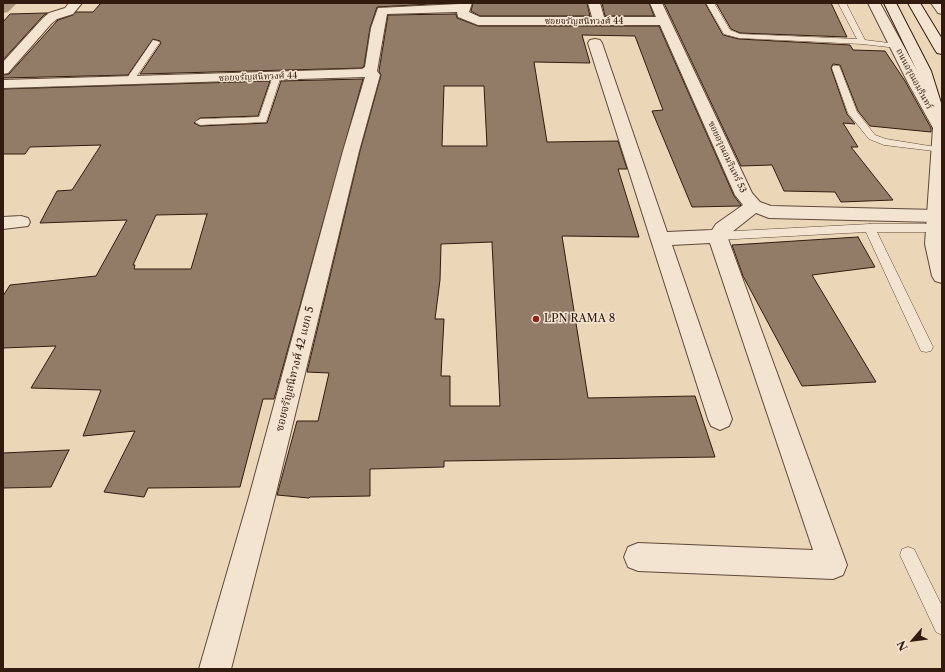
<!DOCTYPE html>
<html>
<head>
<meta charset="utf-8">
<style>
	body { margin:0 }
	#map { position:relative; width:945px; height:672px; overflow:hidden; background:#ecd6b8; font-family:"Libre Caslon Text",serif }
	canvas { display:block }
	.frame { position:absolute; inset:0; border:4px solid #321a0f; pointer-events:none }
	.north { position:absolute; left:893px; top:620px; width:40px; height:40px; -webkit-text-stroke:3px #f3e4d1; paint-order:stroke; rotate:242deg; font-size:11px; font-weight:700; line-height:16px; text-align:center; color:#321a0f }
	.north::after { content:''; display:block; margin:auto; width:14px; height:18px; background:#321a0f; clip-path:polygon(50% 0,100% 100%,50% 72%,0 100%) }
</style>
</head>
<body>
<div id="map">
<canvas width="945" height="672"></canvas>
<div class="frame"></div>
<div class="north">N</div>
</div>
<script>
const context = document.querySelector('canvas').getContext('2d');
context.lineJoin = 'round';
function toPath(rows) {
  const path = new Path2D();
  for (const r of rows) {
    path.moveTo(r[0], r[1]);
    for (let i = 2; i < r.length; i += 2) path.lineTo(r[i], r[i + 1]);
  }
  return path;
}
function paint(path, color) {
  context.fillStyle = color;
  context.fill(path, 'evenodd');
}
function strokePath(path, color, width, dash) {
  context.strokeStyle = color;
  context.lineWidth = width;
  context.lineCap = dash ? 'butt' : 'round';
  context.setLineDash(dash || []);
  context.stroke(path);
}
function write(font, color, halo, rows, align = 'center') {
  context.font = font + ' "Libre Caslon Text","Noto Serif Thai",serif';
  context.lineWidth = 3;
  context.setLineDash([]);
  context.textBaseline = 'middle';
  context.strokeStyle = halo;
  context.fillStyle = color;
  for (const [text, x, y, turn = 0] of rows) {
    context.save();
    context.translate(x, y);
    context.rotate((+turn || 0) * Math.PI / 180);
    context.textAlign = isNaN(turn) ? turn : align;
    if (halo) context.strokeText(text, 0, 0);
    context.fillText(text, 0, 0);
    context.restore();
  }
}
const canal = toPath([
	[3,3,17,3,8,12,3,13,3,3]
]);
const building = toPath([
	[101,3,449,3,377,7,370,28,364,66,362,68,140,74,161,43,160,41,153,39,128,75,3,78,3,75,9,74,58,20,73,15,76,12,93,12,101,3],
	[473,3,587,3,590,16,480,16,471,11,473,3],
	[602,3,649,3,654,16,605,16,602,3],
	[664,3,705,3,723,35,739,39,850,45,853,50,885,51,905,81,931,128,931,132,870,126,858,111,840,65,833,64,831,68,847,114,855,124,843,123,858,147,851,147,893,200,841,202,835,192,784,191,772,165,741,166,664,3],
	[716,3,831,3,847,37,740,33,731,29,716,3],
	[47,13,42,17,3,60,3,22,10,14,47,13],
	[456,14,457,18,478,26,659,26,734,196,741,205,740,206,692,207,652,111,663,110,635,36,582,35,590,63,534,62,547,142,618,141,627,169,618,169,639,237,562,236,588,398,695,396,715,457,444,461,444,467,370,469,370,496,310,497,309,498,277,495,297,421,318,421,329,373,307,372,360,151,381,75,379,71,388,15,456,14],
	[444,86,484,86,487,146,442,146,444,86],
	[492,242,500,406,450,406,450,376,441,376,444,319,435,319,440,280,441,244,492,242],
	[363,79,274,399,263,399,240,487,148,488,144,497,104,492,135,431,83,436,101,390,31,388,56,346,3,348,3,296,10,285,96,276,127,220,40,223,57,191,72,190,101,145,30,147,25,154,3,154,3,89,270,81,258,116,200,118,194,123,200,126,267,123,281,81,363,79],
	[207,214,191,269,134,269,135,265,133,265,156,215,207,214],
	[858,237,875,267,812,275,876,382,802,386,743,276,732,245,858,237],
	[69,450,51,487,3,488,3,453,69,450]
]);
const service = toPath([
	[706,3,714,3,730,30,740,34,857,39,838,3,846,3,865,40,897,44,901,46,897,48,862,44,739,38,724,34,706,3],
	[153,40,160,42,132,83,126,83,125,81,153,40],
	[833,66,839,66,840,68,857,112,875,135,886,139,942,148,942,152,884,145,869,139,848,113,832,68,833,66],
	[277,73,281,76,266,122,200,125,195,122,200,119,259,117,273,76,277,73],
	[870,224,936,224,942,228,936,232,877,232,933,347,931,351,926,352,921,351,866,232,717,240,711,236,717,232,870,224],
	[908,547,914,549,942,606,942,635,936,632,900,555,902,549,908,547]
]);
const minor = toPath([
	[69,3,82,3,73,14,57,19,51,24,8,73,3,74,3,62,43,18,49,13,65,8,69,3],
	[460,3,472,3,469,12,480,17,592,17,588,3,600,3,604,17,656,17,650,3,662,3,752,193,760,202,771,206,936,210,942,212,942,220,936,222,769,218,756,213,727,236,847,565,843,575,833,579,638,571,628,567,624,557,628,547,638,543,813,550,710,243,672,245,732,419,729,426,720,430,711,426,708,419,588,43,590,40,595,39,600,40,602,43,667,232,712,230,716,224,743,205,735,195,660,25,478,25,458,17,457,12,387,14,377,71,380,75,359,151,275,497,231,669,199,669,249,497,343,151,365,77,3,88,3,80,362,69,365,67,371,28,378,8,459,4,460,3],
	[21,216,28,218,30,222,28,226,3,229,3,217,21,216]
]);
const tertiary = toPath([
	[868,3,880,3,942,116,942,283,935,281,932,276,925,244,933,128,907,81,868,3],
	[931,3,942,3,942,14,938,13,931,3]
]);
const secondary = toPath([
	[884,3,896,3,931,71,942,106,942,132,935,131,933,128,917,71,884,3],
	[908,3,920,3,942,39,942,54,937,53,935,50,908,3]
]);
const markers = [
	[536,319,4,"#8f2418"]
];
const farStreetnames = [
	["ซอยจรัญสนิทวงศ์ 44",584,21],
	["ซอยจรัญสนิทวงศ์ 44",258,77,-2],
	["ถนนอรุณอมรินทร์",914,79,62],
	["ซอยอรุณอมรินทร์ 53",727,157,65]
];
const poiNames = [
	["LPN RAMA 8",544,319]
];
const streetNames = [
	["ซอยจรัญสนิทวงศ์ 42 แยก 5",295,369,-76]
];
paint(canal, '#ad967f');
paint(building, '#937c67');
strokePath(building, '#321a0f', 1);
strokePath(service, '#604939', 1);
strokePath(minor, '#604939', 2);
strokePath(tertiary, '#604939', 2);
strokePath(secondary, '#321a0f', 2);
paint(service, '#f3e4d1');
paint(minor, '#f3e4d1');
paint(tertiary, '#f3e4d1');
paint(secondary, '#f3e4d1');
for (const [x, y, r, color] of markers) {
  const dot = new Path2D();
  dot.arc(x, y, r, 0, 2 * Math.PI);
  context.fillStyle = color;
  context.fill(dot);
  strokePath(dot, '#f3e4d1', 1.5);
}
write('9px', '#321a0f', '#f3e4d1', farStreetnames);
write('11px', '#321a0f', '#f3e4d1', poiNames, 'left');
write('11px', '#321a0f', '#f3e4d1', streetNames);
</script>
</body>
</html>
